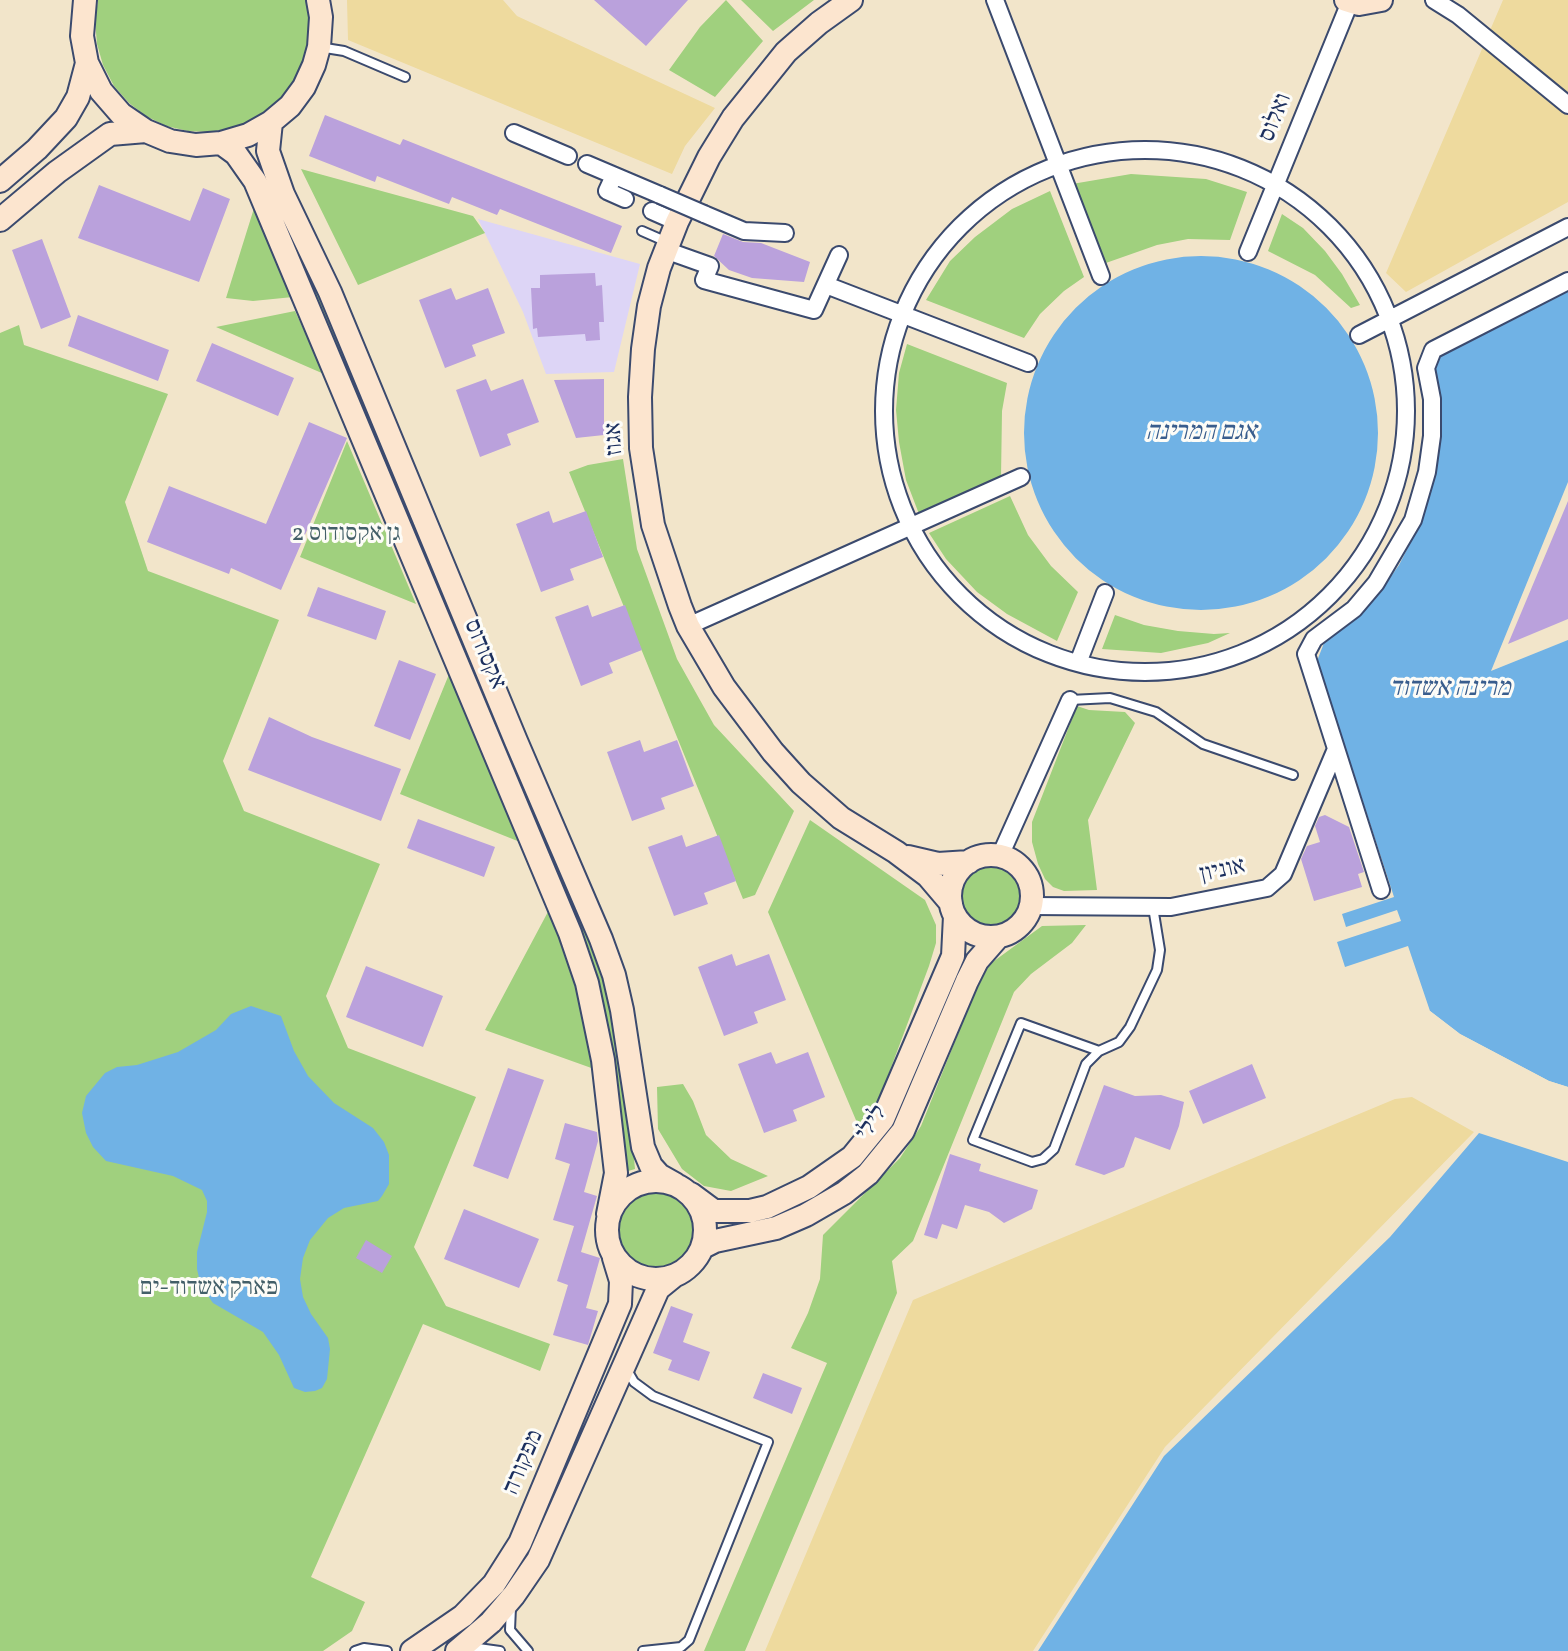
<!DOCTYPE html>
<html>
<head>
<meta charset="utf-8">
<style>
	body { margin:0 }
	canvas { display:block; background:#f2e5ca }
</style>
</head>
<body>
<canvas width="1568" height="1651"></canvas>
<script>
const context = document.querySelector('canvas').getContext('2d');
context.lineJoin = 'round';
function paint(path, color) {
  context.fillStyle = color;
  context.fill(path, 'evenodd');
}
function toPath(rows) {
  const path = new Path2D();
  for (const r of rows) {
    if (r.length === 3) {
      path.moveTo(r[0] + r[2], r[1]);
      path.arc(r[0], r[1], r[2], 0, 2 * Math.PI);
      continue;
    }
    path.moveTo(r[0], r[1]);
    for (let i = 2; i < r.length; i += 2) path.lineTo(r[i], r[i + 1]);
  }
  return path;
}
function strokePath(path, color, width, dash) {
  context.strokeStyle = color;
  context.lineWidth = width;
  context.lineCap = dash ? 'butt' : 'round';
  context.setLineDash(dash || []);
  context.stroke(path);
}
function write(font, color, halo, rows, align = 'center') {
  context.font = font + ' Vollkorn,"Frank Ruhl Libre",serif';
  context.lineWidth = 6;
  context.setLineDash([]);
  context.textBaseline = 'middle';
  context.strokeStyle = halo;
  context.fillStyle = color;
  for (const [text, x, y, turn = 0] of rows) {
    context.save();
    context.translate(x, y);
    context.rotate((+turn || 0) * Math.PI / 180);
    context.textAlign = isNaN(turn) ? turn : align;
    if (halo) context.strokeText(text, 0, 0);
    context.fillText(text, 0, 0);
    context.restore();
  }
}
const built = toPath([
	[478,219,640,264,614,372,546,374,523,312]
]);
const green = toPath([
	[98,0,307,0,311,31,307,53,299,73,287,92,272,108,253,120,232,128,210,132,188,131,166,126,146,116,129,103,114,86,103,65,97,44,95,21],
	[726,0,763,41,715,97,669,70,700,27],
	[741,0,814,0,773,31],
	[301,169,473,216,485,233,358,285],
	[1131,174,1206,179,1247,192,1230,240,1188,239,1157,245,1103,264,1072,184],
	[1050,191,1084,277,1064,291,1040,314,1024,338,926,300,950,261,975,237,1012,209],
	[268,193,318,277,593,940,613,1010,627,1083,635,1169,625,1172,608,1060],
	[255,205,293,297,253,301,226,298],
	[1282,214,1303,228,1325,251,1342,274,1360,305,1351,308,1315,275,1268,251],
	[295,311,324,374,216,327],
	[19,325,24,345,168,394,125,502,148,571,279,620,223,761,244,811,380,864,326,996,348,1048,476,1097,414,1247,446,1306,550,1344,540,1371,423,1324,311,1577,365,1602,352,1631,323,1651,0,1651,0,333],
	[907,344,1007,383,1002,411,1001,478,919,514,906,480,899,442,896,410,899,373],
	[347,441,416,604,300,557],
	[623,459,637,549,677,659,714,725,794,811,755,895,743,899,569,472,588,465],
	[1010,496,1028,535,1051,566,1078,592,1057,641,1007,614,977,592,946,559,929,533],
	[1115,615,1144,625,1178,631,1214,634,1230,633,1208,643,1161,653,1102,649],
	[452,667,525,844,400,794],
	[1077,706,1089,710,1125,712,1135,723,1088,820,1097,890,1064,891,1053,887,1045,879,1038,864,1032,842,1032,822],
	[810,820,925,900,936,925,936,943,929,966,874,1113,861,1132,768,912],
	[991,896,34],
	[550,908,580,978,597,1070,485,1030],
	[1086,925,1072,943,1031,974,1014,992,913,1241,892,1261,897,1293,745,1651,704,1651,827,1363,791,1348,808,1313,820,1279,823,1235,900,1158,921,1126,982,974,990,964,1042,926],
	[683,1084,693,1101,706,1135,731,1159,768,1176,731,1191,704,1186,682,1169,658,1129,657,1087],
	[656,1230,41]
]);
const sand = toPath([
	[347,0,503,0,517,16,715,108,685,146,672,174,348,40],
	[1503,0,1568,0,1568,202,1406,292,1386,273],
	[1412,1097,1474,1132,1165,1447,1033,1651,765,1651,913,1300,1395,1099]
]);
const water = toPath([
	[1201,433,177],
	[1568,290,1568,1087,1549,1081,1460,1034,1430,1011,1408,946,1345,967,1337,942,1401,921,1397,910,1346,927,1342,914,1394,897,1317,661,1324,643,1360,614,1382,589,1399,565,1420,524,1434,476,1441,435,1440,397,1435,367,1440,354],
	[251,1006,281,1016,294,1051,308,1076,334,1103,373,1128,384,1142,389,1155,389,1184,382,1196,378,1201,344,1208,328,1218,310,1240,303,1258,300,1279,303,1297,311,1314,328,1338,330,1349,327,1379,322,1388,315,1391,305,1392,294,1388,279,1355,263,1332,213,1303,201,1286,197,1269,197,1252,207,1212,207,1201,202,1190,173,1176,106,1161,93,1147,86,1133,82,1113,86,1096,105,1073,117,1067,137,1065,178,1052,216,1030,231,1014],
	[1479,1133,1568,1162,1568,1651,1038,1651,1164,1456,1390,1237]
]);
const pier = toPath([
	[1568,482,1568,640,1491,671],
	[1430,1011,1460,1034,1549,1081,1568,1087,1568,1091,1547,1084,1458,1038,1429,1016]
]);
const building = toPath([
	[594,0,688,0,646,46],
	[325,115,400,145,403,139,622,226,611,253,500,209,497,215,452,197,449,204,377,176,375,182,309,156],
	[99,185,190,221,203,188,230,199,199,282,78,238],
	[723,234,743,242,761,243,810,262,804,282,752,278,729,270,714,256],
	[42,239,71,317,41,329,12,250],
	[595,273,596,286,602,285,604,322,599,322,600,340,586,341,585,334,538,337,537,328,533,329,531,288,540,288,540,275],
	[451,288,456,300,488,288,505,333,472,345,476,356,445,368,419,300],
	[78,315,169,350,158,381,68,346],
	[212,343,294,378,278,416,196,381],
	[486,379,491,391,523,379,539,422,507,434,511,445,480,457,456,390],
	[604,379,604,435,576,438,554,380],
	[309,422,347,438,281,590,231,568,229,574,147,542,169,486,266,524],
	[1568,501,1568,619,1508,644],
	[549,511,553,523,586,511,603,557,570,569,574,580,541,592,516,524],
	[318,587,386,611,376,640,307,616],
	[588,605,592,617,625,605,642,650,609,663,613,673,581,686,555,617],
	[399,660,436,674,410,740,374,726],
	[269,717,312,737,401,769,381,821,248,770],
	[640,740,644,752,677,740,694,786,661,798,665,809,632,821,607,752],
	[1325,815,1349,827,1364,872,1358,874,1362,887,1314,901,1301,859,1307,846,1320,842,1315,826,1319,817],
	[418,819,495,847,484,877,407,848],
	[682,835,686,847,719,835,736,881,704,893,708,904,674,916,648,847],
	[732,954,736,966,769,954,786,1000,754,1012,758,1023,724,1036,698,967],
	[366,966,443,996,423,1047,346,1017],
	[771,1052,776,1064,808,1052,825,1097,793,1110,797,1121,764,1133,738,1064],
	[1252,1064,1266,1098,1203,1124,1189,1091],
	[508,1068,544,1080,508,1179,473,1166],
	[1104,1085,1135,1096,1161,1095,1184,1102,1179,1126,1170,1150,1135,1137,1124,1167,1104,1175,1075,1165],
	[565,1123,597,1132,598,1141,584,1192,597,1196,581,1252,600,1258,586,1308,598,1311,588,1345,553,1335,568,1285,557,1281,574,1226,553,1220,570,1164,555,1159],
	[950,1154,981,1164,979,1171,1038,1190,1032,1209,1004,1223,989,1212,965,1205,957,1229,942,1224,937,1239,924,1235],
	[464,1209,539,1239,519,1288,444,1259],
	[366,1240,392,1256,382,1273,356,1258],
	[671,1306,693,1314,683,1342,710,1352,699,1381,668,1370,672,1360,653,1353],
	[763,1373,802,1388,792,1414,753,1398]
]);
const lane = toPath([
	[319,47,344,51,405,77],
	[642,231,667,242],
	[1070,700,1110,698,1156,712,1203,744,1293,775],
	[1099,1051,1021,1023,973,1140,1032,1162,1043,1159,1054,1149,1086,1064,1099,1051,1119,1042,1130,1027,1157,970,1160,950,1153,907],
	[627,1370,634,1382,653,1396,768,1442,689,1640,681,1647,643,1651],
	[511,1607,510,1630,528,1651],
	[471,1647,500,1651],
	[355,1651,364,1648,387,1651]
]);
const street = toPath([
	[995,0,1101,276],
	[1434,0,1458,15,1568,105],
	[514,133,568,156],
	[1145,411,261],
	[587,164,660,195],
	[614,176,607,191,625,199],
	[652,211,677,222],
	[704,214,744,231,785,233],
	[665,250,710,266,704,280,814,310,839,255],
	[1248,252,1350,2],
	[826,285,1028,363],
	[1359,335,1568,227],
	[688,626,1021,477],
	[1078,663,1105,593],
	[1000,856,1070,700],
	[1381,890,1306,654,1314,639,1354,609,1376,583,1413,520,1427,472,1432,436,1432,399,1426,368,1433,350,1568,281],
	[1031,906,1171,907,1267,888,1283,874,1336,749]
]);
const secondary = toPath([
	[85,0,82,36,87,63,101,91,121,114,146,131,170,141,196,145,221,143,248,135,271,122,290,106,304,87,314,65,319,47,321,17,318,0],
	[851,0,819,23,786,52,733,118,709,157,677,222,659,268,649,306,643,349,640,397,641,448,653,525,680,606,688,626,724,687,773,752,801,783,841,818,896,852,928,876,951,903],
	[1346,0,1359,4,1381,0],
	[271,122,268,151,283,194,330,292,516,741,601,939,614,975,622,1010,643,1147,651,1166,659,1175,675,1184],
	[221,143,236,154,255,181,570,933,587,983,603,1060,616,1173,608,1214],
	[0,181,37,149,66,118,78,97,87,63],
	[0,220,57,172,110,134,146,131],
	[991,896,41],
	[908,857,938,864,969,862],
	[656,1230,49],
	[691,1194,714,1211,750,1211,767,1207,809,1187,852,1157,883,1119,953,956,955,916],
	[703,1247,715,1241,776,1228,806,1215,844,1193,868,1174,903,1131,967,981,977,961,998,937],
	[412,1651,463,1616,494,1584,520,1543,620,1304,621,1281,614,1258],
	[457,1651,491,1622,514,1595,538,1560,658,1289,674,1276]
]);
const streetBridge = toPath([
	[660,195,704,214]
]);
const streetNames = [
	["ואלוס",1277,118,-68],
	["אגוז",616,439,-93],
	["אקסודוס",483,655,67],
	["אוניון",1223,872,-12],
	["לילי",873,1124,-56],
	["מפקורה",525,1463,-67]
];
const parkNames = [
	["גן אקסודוס 2",346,536],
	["פארק אשדוד-ים",209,1290]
];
const waterNames = [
	["אגם המרינה",1201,434],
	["מרינה אשדוד",1450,690]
];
paint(built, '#ddd5f6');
paint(green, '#a0d07e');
paint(sand, '#eeda9e');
paint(water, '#70b2e5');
paint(pier, '#f2e5ca');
paint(building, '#baa1dc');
strokePath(lane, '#3b4a6e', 12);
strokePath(street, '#3b4a6e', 20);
strokePath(secondary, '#3b4a6e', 26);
strokePath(lane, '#fff', 8);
strokePath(street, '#fff', 16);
strokePath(secondary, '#fce5cf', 22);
strokePath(streetBridge, '#3b4a6e', 20, []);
strokePath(streetBridge, '#fff', 16);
write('24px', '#1b2f5e', '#fdfcf7', streetNames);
write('24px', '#435f68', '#fdfcf7', parkNames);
write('italic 26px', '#395d8d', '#fdfcf7', waterNames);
</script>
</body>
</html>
